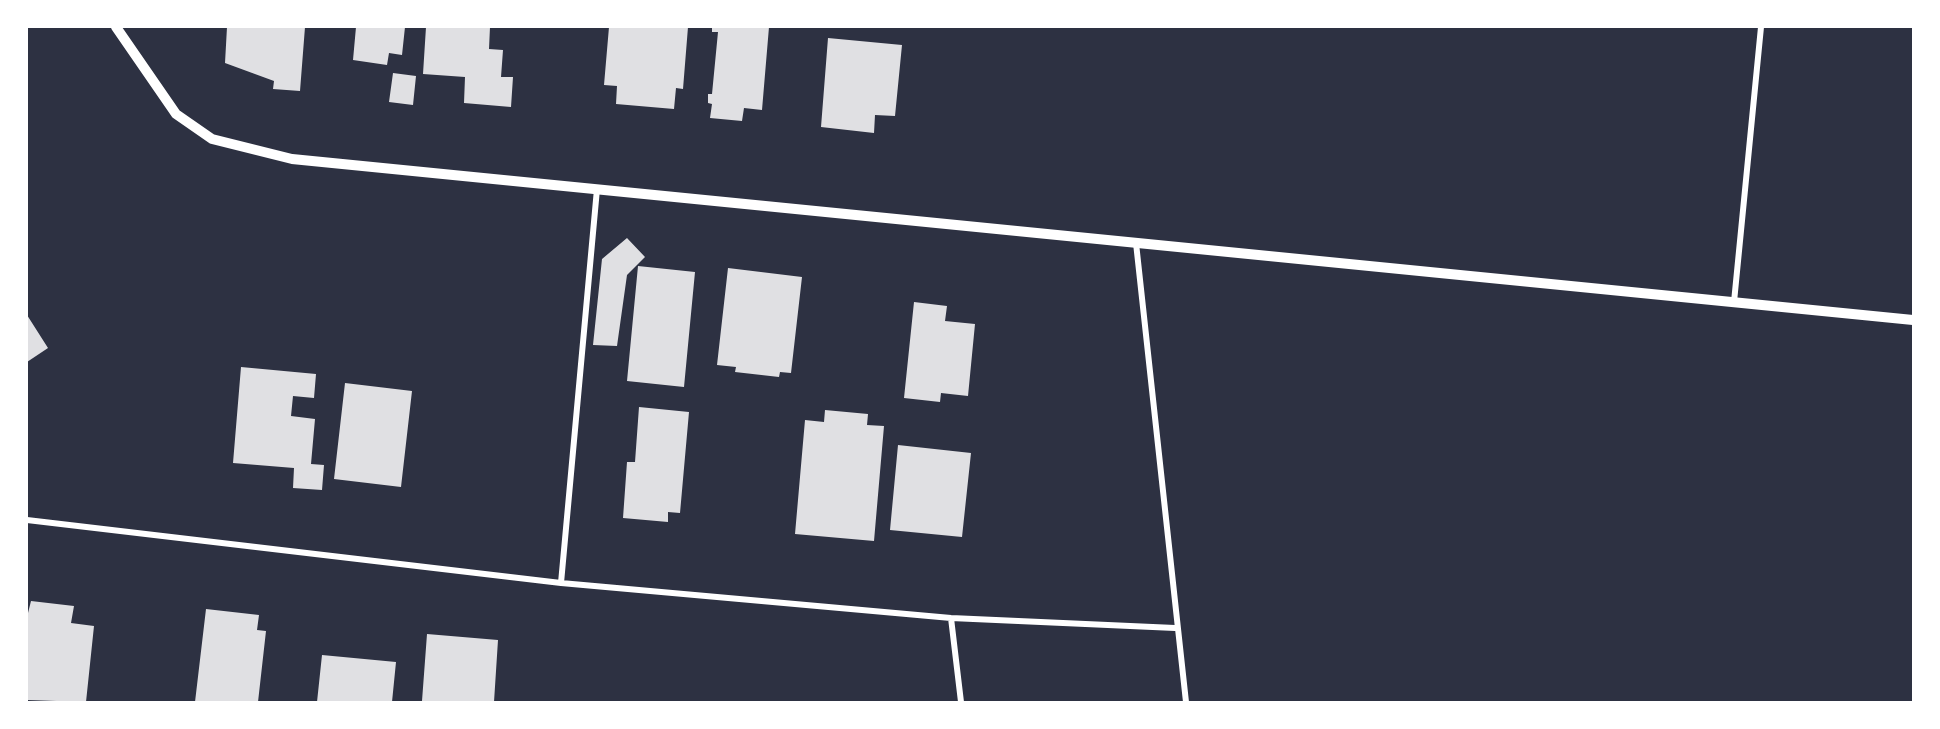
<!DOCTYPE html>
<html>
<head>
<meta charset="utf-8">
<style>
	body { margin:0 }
	#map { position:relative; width:1940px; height:729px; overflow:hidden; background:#2d3142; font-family:"Alegreya Sans",sans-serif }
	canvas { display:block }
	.frame { position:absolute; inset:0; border:28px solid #fff; pointer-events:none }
</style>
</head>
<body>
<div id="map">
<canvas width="1940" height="729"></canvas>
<div class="frame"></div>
</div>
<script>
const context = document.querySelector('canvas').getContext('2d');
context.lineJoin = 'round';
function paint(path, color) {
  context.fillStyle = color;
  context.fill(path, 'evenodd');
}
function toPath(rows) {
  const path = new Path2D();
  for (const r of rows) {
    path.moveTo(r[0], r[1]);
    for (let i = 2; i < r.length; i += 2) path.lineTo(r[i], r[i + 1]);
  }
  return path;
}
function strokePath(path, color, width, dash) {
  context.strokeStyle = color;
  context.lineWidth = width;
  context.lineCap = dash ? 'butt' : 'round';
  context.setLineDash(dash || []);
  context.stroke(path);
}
const building = toPath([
	[227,27,305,27,300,91,273,89,274,81,225,63],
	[356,27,405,27,402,55,389,53,387,65,353,60],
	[426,27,490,27,489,49,503,50,501,77,513,77,511,107,464,103,465,77,423,74],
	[609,27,688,27,683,89,676,88,674,109,616,104,617,86,604,85],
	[712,27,769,27,762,110,744,108,742,121,710,118,712,104,708,103,708,94,712,94,718,32,712,32],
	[828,38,902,45,895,116,875,115,874,133,821,127],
	[393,73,416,76,413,105,389,102],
	[627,238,645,257,627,275,617,346,593,345,602,259],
	[638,266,695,272,684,387,627,381],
	[728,268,802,277,791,373,780,372,779,377,735,372,736,367,717,365],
	[914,302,947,306,945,321,975,324,968,396,941,393,940,402,904,398],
	[27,315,48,348,27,362],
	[241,367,316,374,314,398,293,396,291,416,315,419,311,464,324,465,322,490,293,488,294,468,233,463],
	[345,383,412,391,401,487,334,479],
	[639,407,689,412,680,513,668,512,668,522,623,518,627,462,635,462],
	[825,410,868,414,867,425,884,426,874,541,795,534,805,420,824,422],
	[898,445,971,453,962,537,890,530],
	[31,601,74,606,71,623,94,626,86,702,27,700,27,617],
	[206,609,259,615,257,630,266,631,258,702,195,702],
	[427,634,498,640,494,702,422,701],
	[322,655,396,662,392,702,317,702]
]);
const minor = toPath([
	[1136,243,1186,702],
	[1734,302,1761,27],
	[27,520,561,583,951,618,1175,628],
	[561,583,597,189],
	[951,618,961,702]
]);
const tertiary = toPath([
	[116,27,176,114,212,139,292,159,1913,320]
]);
paint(building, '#e0e0e3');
strokePath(minor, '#fff', 6);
strokePath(tertiary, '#fff', 10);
</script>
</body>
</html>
